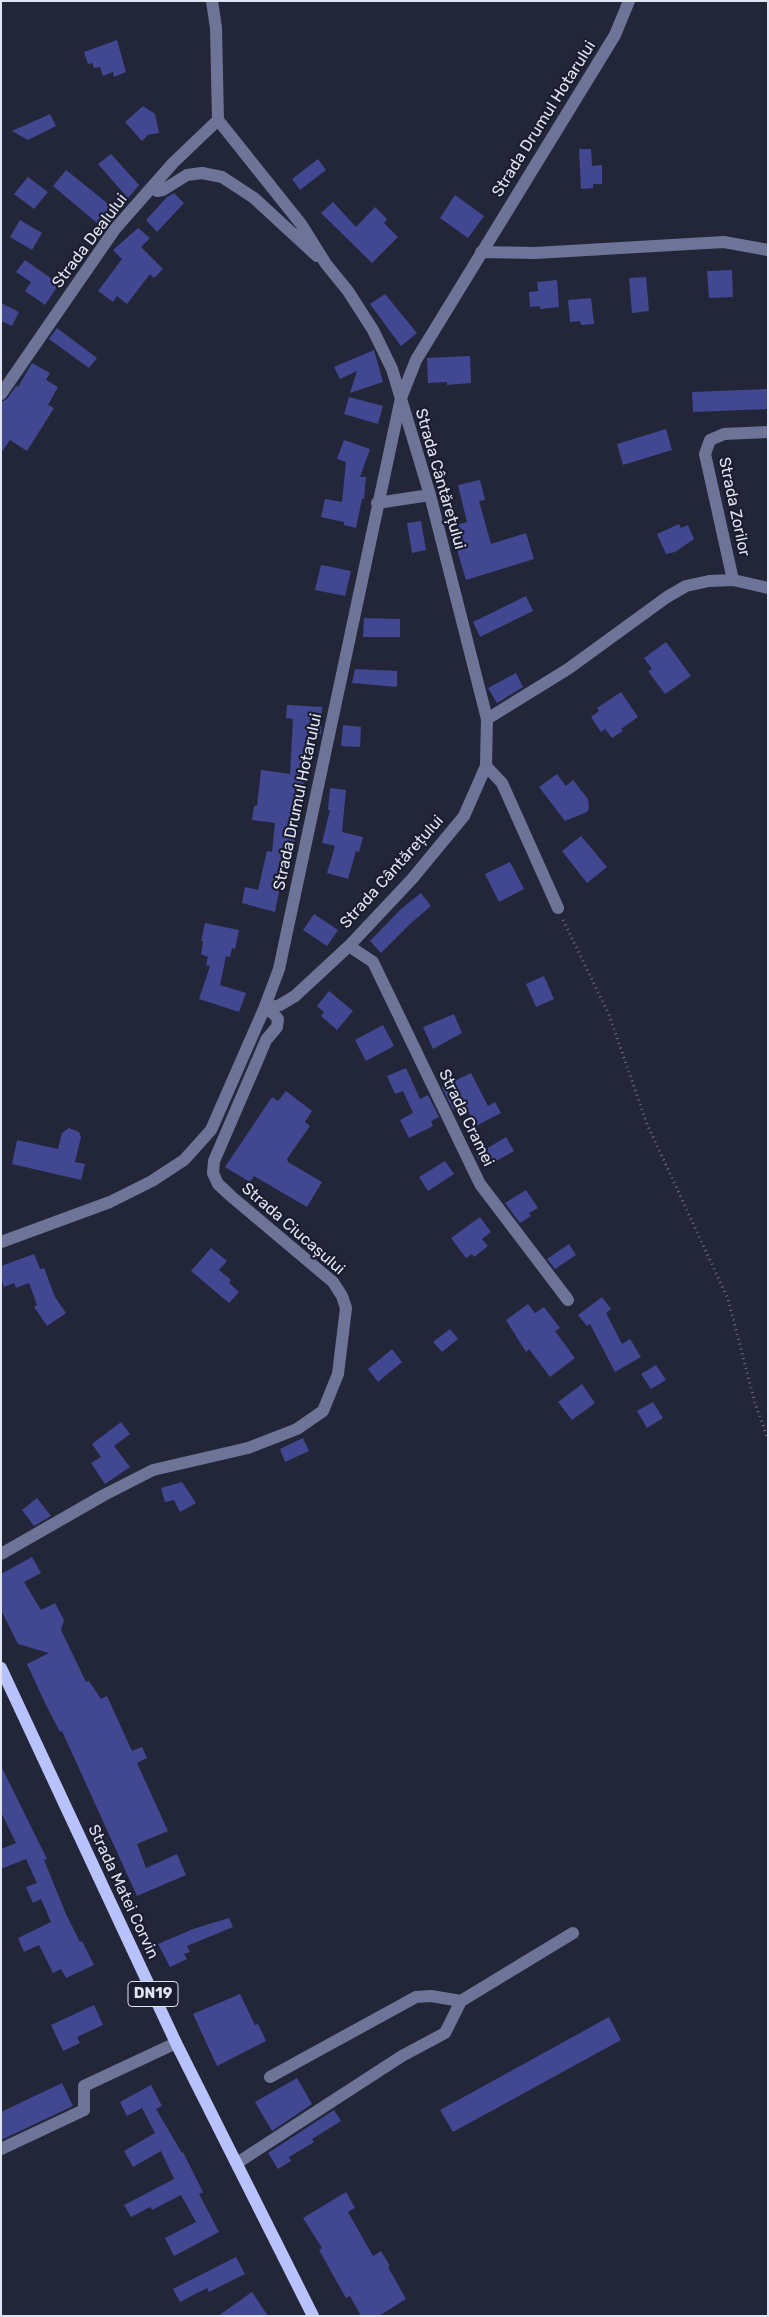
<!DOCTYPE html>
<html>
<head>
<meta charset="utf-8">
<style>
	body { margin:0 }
	#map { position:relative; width:769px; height:2317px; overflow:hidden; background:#232639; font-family:Rubik,sans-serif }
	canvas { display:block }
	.frame { position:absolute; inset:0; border:2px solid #e1e4f1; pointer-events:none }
</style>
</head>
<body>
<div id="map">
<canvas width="769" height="2317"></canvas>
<div class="frame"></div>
</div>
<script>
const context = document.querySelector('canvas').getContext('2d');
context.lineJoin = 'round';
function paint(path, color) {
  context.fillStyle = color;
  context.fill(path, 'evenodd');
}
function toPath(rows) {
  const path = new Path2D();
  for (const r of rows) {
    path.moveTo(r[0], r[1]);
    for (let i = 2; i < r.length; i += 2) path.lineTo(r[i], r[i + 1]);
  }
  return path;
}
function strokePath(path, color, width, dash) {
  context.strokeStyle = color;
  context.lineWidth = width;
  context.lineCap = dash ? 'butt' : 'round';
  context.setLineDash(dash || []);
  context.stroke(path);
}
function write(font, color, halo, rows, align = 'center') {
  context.font = font + ' Rubik,sans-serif';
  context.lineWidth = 4.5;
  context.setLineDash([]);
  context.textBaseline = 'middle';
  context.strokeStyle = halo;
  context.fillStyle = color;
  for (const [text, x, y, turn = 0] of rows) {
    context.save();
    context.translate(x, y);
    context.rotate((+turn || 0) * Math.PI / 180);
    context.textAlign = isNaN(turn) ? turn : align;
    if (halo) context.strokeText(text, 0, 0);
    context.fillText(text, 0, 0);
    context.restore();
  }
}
const building = toPath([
	[117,40,126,72,114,77,113,72,103,76,100,67,94,68,92,63,88,64,84,52],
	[143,106,155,114,159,133,148,135,142,141,125,122],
	[50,114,56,126,28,140,12,131],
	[579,149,591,149,592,166,602,165,602,184,593,184,593,188,581,189],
	[111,154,139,185,128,198,98,164],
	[318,159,326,170,300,190,292,179],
	[66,170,117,211,103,228,53,186],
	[28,177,48,192,34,209,14,194],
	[174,193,184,203,157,232,146,220,167,197],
	[455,195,484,216,468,238,440,218],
	[333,202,356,227,375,207,387,219,384,223,398,237,372,263,321,213],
	[20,220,42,233,32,250,10,237],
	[138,228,150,238,141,247,163,269,154,278,150,274,127,304,117,296,113,302,98,291,122,259,113,250],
	[25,260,59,284,45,305,25,291,31,282,16,272],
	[732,270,733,297,709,298,707,271],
	[646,277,649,311,632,313,629,278],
	[557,280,559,307,540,309,540,306,530,307,529,292,538,291,537,282],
	[385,294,417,333,401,346,370,304],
	[591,298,594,324,581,325,580,321,570,322,568,300],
	[1,303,19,312,12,326,1,321],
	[57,328,97,358,89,368,49,339],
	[374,350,383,382,350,393,357,371,340,379,334,367],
	[470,356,471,383,447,385,447,382,428,383,427,358],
	[32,363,50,373,46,380,58,387,48,405,54,408,27,451,10,440,1,453,1,402,7,399,16,386,18,387],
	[768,389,768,409,693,412,692,392],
	[349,397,383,406,378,424,344,414],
	[666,429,672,450,623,465,617,444],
	[344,440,370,449,360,477,366,477,364,499,362,499,356,528,344,525,344,522,321,517,325,499,342,502,346,462,337,459],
	[480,480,485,500,479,501,491,544,526,533,534,559,466,580,450,527,467,522,458,485],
	[421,521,426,550,412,553,407,523],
	[679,524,681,528,688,525,694,539,675,552,666,554,657,534],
	[321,565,351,571,345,596,315,590],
	[526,596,533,611,480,637,473,622],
	[364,618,400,619,400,637,363,637],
	[666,642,691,676,665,694,648,671,652,669,644,658],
	[355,669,397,671,397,687,352,683],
	[516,673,523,687,497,703,488,688],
	[621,692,638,717,621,729,623,731,612,738,605,729,601,732,591,717,599,711,597,708],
	[287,705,322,707,321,734,313,733,311,770,305,770,297,839,295,839,287,873,283,872,275,912,242,903,245,887,258,890,267,851,272,852,275,823,252,820,254,806,257,806,261,770,290,774,293,719,286,718],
	[343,725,361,727,360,747,341,746],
	[557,774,566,786,573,780,588,799,589,808,587,812,565,821,539,787],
	[330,788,346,790,342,832,363,837,359,852,356,851,348,879,327,873,335,846,322,843,330,810,328,810],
	[581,836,607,867,587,883,562,851],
	[510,862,524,889,499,902,485,874],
	[421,893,431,906,411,923,381,953,370,941,401,909],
	[314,914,338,930,327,946,303,930],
	[205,923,239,930,235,949,232,948,230,957,226,956,220,985,246,993,239,1012,199,999,210,966,206,965,208,957,201,954,203,941,201,941],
	[544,976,554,999,536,1007,526,984],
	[329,991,353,1011,337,1030,321,1016,324,1012,317,1006],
	[454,1014,462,1033,433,1049,423,1027],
	[383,1025,394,1046,366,1061,355,1040],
	[406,1068,420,1099,428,1095,439,1117,431,1121,433,1126,409,1138,400,1120,413,1113,403,1091,395,1094,387,1076],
	[471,1073,488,1106,495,1102,501,1113,476,1126,464,1104,453,1110,442,1087],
	[286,1091,312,1111,305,1122,310,1126,287,1159,288,1162,322,1182,307,1207,254,1176,250,1182,225,1167,272,1097,278,1101],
	[69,1128,79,1132,81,1137,75,1162,85,1164,81,1180,12,1164,17,1140,58,1149,62,1133],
	[506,1137,514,1151,484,1168,476,1155],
	[445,1161,454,1174,428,1191,419,1177],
	[526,1190,538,1208,529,1213,531,1216,520,1223,505,1203],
	[480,1217,491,1232,482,1239,488,1246,474,1257,472,1254,466,1258,451,1238],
	[569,1244,576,1255,555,1269,547,1259],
	[211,1248,227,1261,219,1270,231,1280,229,1283,239,1292,229,1303,191,1271],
	[34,1254,40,1269,44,1268,55,1297,66,1313,47,1326,34,1307,37,1305,29,1283,16,1288,14,1283,4,1287,1,1279,1,1266],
	[602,1297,611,1309,606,1313,622,1344,630,1339,641,1357,615,1372,590,1324,587,1326,578,1315],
	[528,1304,535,1313,544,1307,560,1328,555,1331,575,1358,550,1377,529,1349,526,1352,506,1320],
	[450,1329,458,1339,442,1352,433,1342],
	[392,1349,402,1362,378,1382,368,1369],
	[656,1365,666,1380,651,1389,641,1374],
	[582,1384,595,1403,572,1420,558,1402],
	[653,1402,663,1418,647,1428,637,1411],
	[121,1422,130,1434,114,1446,130,1467,105,1484,91,1463,101,1457,92,1444],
	[303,1438,309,1451,285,1462,280,1449],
	[182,1482,196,1503,180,1512,174,1500,165,1502,161,1488],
	[37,1498,51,1516,34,1526,22,1510],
	[32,1557,41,1573,24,1582,41,1610,55,1603,64,1620,61,1630,86,1682,89,1681,101,1699,107,1696,132,1751,142,1747,147,1758,137,1763,168,1831,137,1844,146,1868,177,1854,186,1875,137,1896,62,1731,60,1732,45,1703,27,1664,49,1653,18,1644,1,1610,1,1574],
	[1,1766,47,1859,44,1860,66,1914,80,1942,82,1941,94,1965,66,1978,61,1969,53,1973,39,1945,24,1952,18,1938,51,1922,41,1899,33,1903,26,1887,37,1883,26,1859,1,1869,1,1849,16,1843,1,1812],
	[229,1918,233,1927,187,1946,190,1952,184,1954,187,1959,170,1967,158,1944,193,1929],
	[240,1994,255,2025,258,2024,266,2041,217,2066,193,2014],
	[94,2005,103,2025,77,2037,80,2043,63,2051,51,2025],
	[609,2017,621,2040,453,2132,440,2110],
	[297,2078,312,2104,272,2131,255,2102],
	[62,2083,73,2106,1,2140,1,2112],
	[151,2085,162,2106,156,2109,182,2153,183,2152,203,2192,199,2194,219,2232,174,2256,165,2238,196,2222,181,2195,152,2210,150,2207,131,2217,124,2205,174,2179,161,2151,133,2167,124,2151,155,2133,142,2108,127,2116,120,2102],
	[334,2110,341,2121,312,2139,314,2142,289,2157,291,2161,278,2169,268,2153],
	[346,2192,355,2208,348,2212,373,2256,381,2251,390,2266,388,2267,406,2299,379,2316,361,2316,350,2296,346,2298,319,2250,322,2248,303,2218],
	[236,2257,245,2274,209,2292,207,2288,180,2302,173,2289],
	[252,2292,268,2316,218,2316]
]);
const path = toPath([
	[563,920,609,1015,647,1124,728,1299,755,1403,768,1439]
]);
const minor = toPath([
	[212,1,216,28,218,120],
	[218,120,301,224,326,264,348,291,373,330,392,369,430,495,487,719,486,766,464,816,412,879,349,946,295,996,280,1005,264,1009],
	[153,187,157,191,163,190,187,175,202,173,222,177,254,198,317,256],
	[481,252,535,253,724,242,768,250],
	[1,394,115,229,173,163,218,120],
	[377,503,430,495],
	[733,580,705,454,710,440,724,434,768,432],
	[487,719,568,669,667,597,686,586,709,581,733,580,768,588],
	[486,766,502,783,558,908],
	[349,946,373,962,480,1184,568,1300],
	[1,1242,110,1202,152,1181,184,1160,211,1130,264,1009,279,969,401,398,416,360,615,35,629,1],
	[1,1554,104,1495,153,1470,248,1448,297,1429,323,1411,338,1374,346,1308,342,1296,333,1282,232,1197,218,1184,213,1173,214,1161,258,1059,266,1040,277,1027,278,1019,273,1013,264,1009],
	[270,2077,416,1997,431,1996,461,2001],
	[1,2149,84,2110,84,2086,176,2043],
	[237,2163,402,2056,445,2033,461,2001,573,1933]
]);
const major = toPath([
	[1,1668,176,2043,313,2316]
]);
const shields = [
	[153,1994,50]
];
const shieldNames = [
	["DN19",153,1994]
];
const streetNames = [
	["Strada Drumul Hotarului",544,119,-58],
	["Strada Dealului",90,241,-53],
	["Strada Cântărețului",440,479,74],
	["Strada Zorilor",734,507,78],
	["Strada Drumul Hotarului",298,802,-78],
	["Strada Cântărețului",392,872,-48],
	["Strada Cramei",466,1118,64],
	["Strada Ciucașului",293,1229,41],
	["Strada Matei Corvin",123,1892,65]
];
paint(building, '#414791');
strokePath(path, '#6a6d7e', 3, [1, 4]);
strokePath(minor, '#6e7497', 12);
strokePath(major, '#b8c2fc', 12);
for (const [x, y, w] of shields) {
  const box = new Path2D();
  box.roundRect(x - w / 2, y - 12.5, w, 25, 4);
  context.fillStyle = '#1a1d2f';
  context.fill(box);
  strokePath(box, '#e1e4f1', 1);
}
write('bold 15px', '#e1e4f1', null, shieldNames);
write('16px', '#e1e4f1', '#1a1d2f', streetNames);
</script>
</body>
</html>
